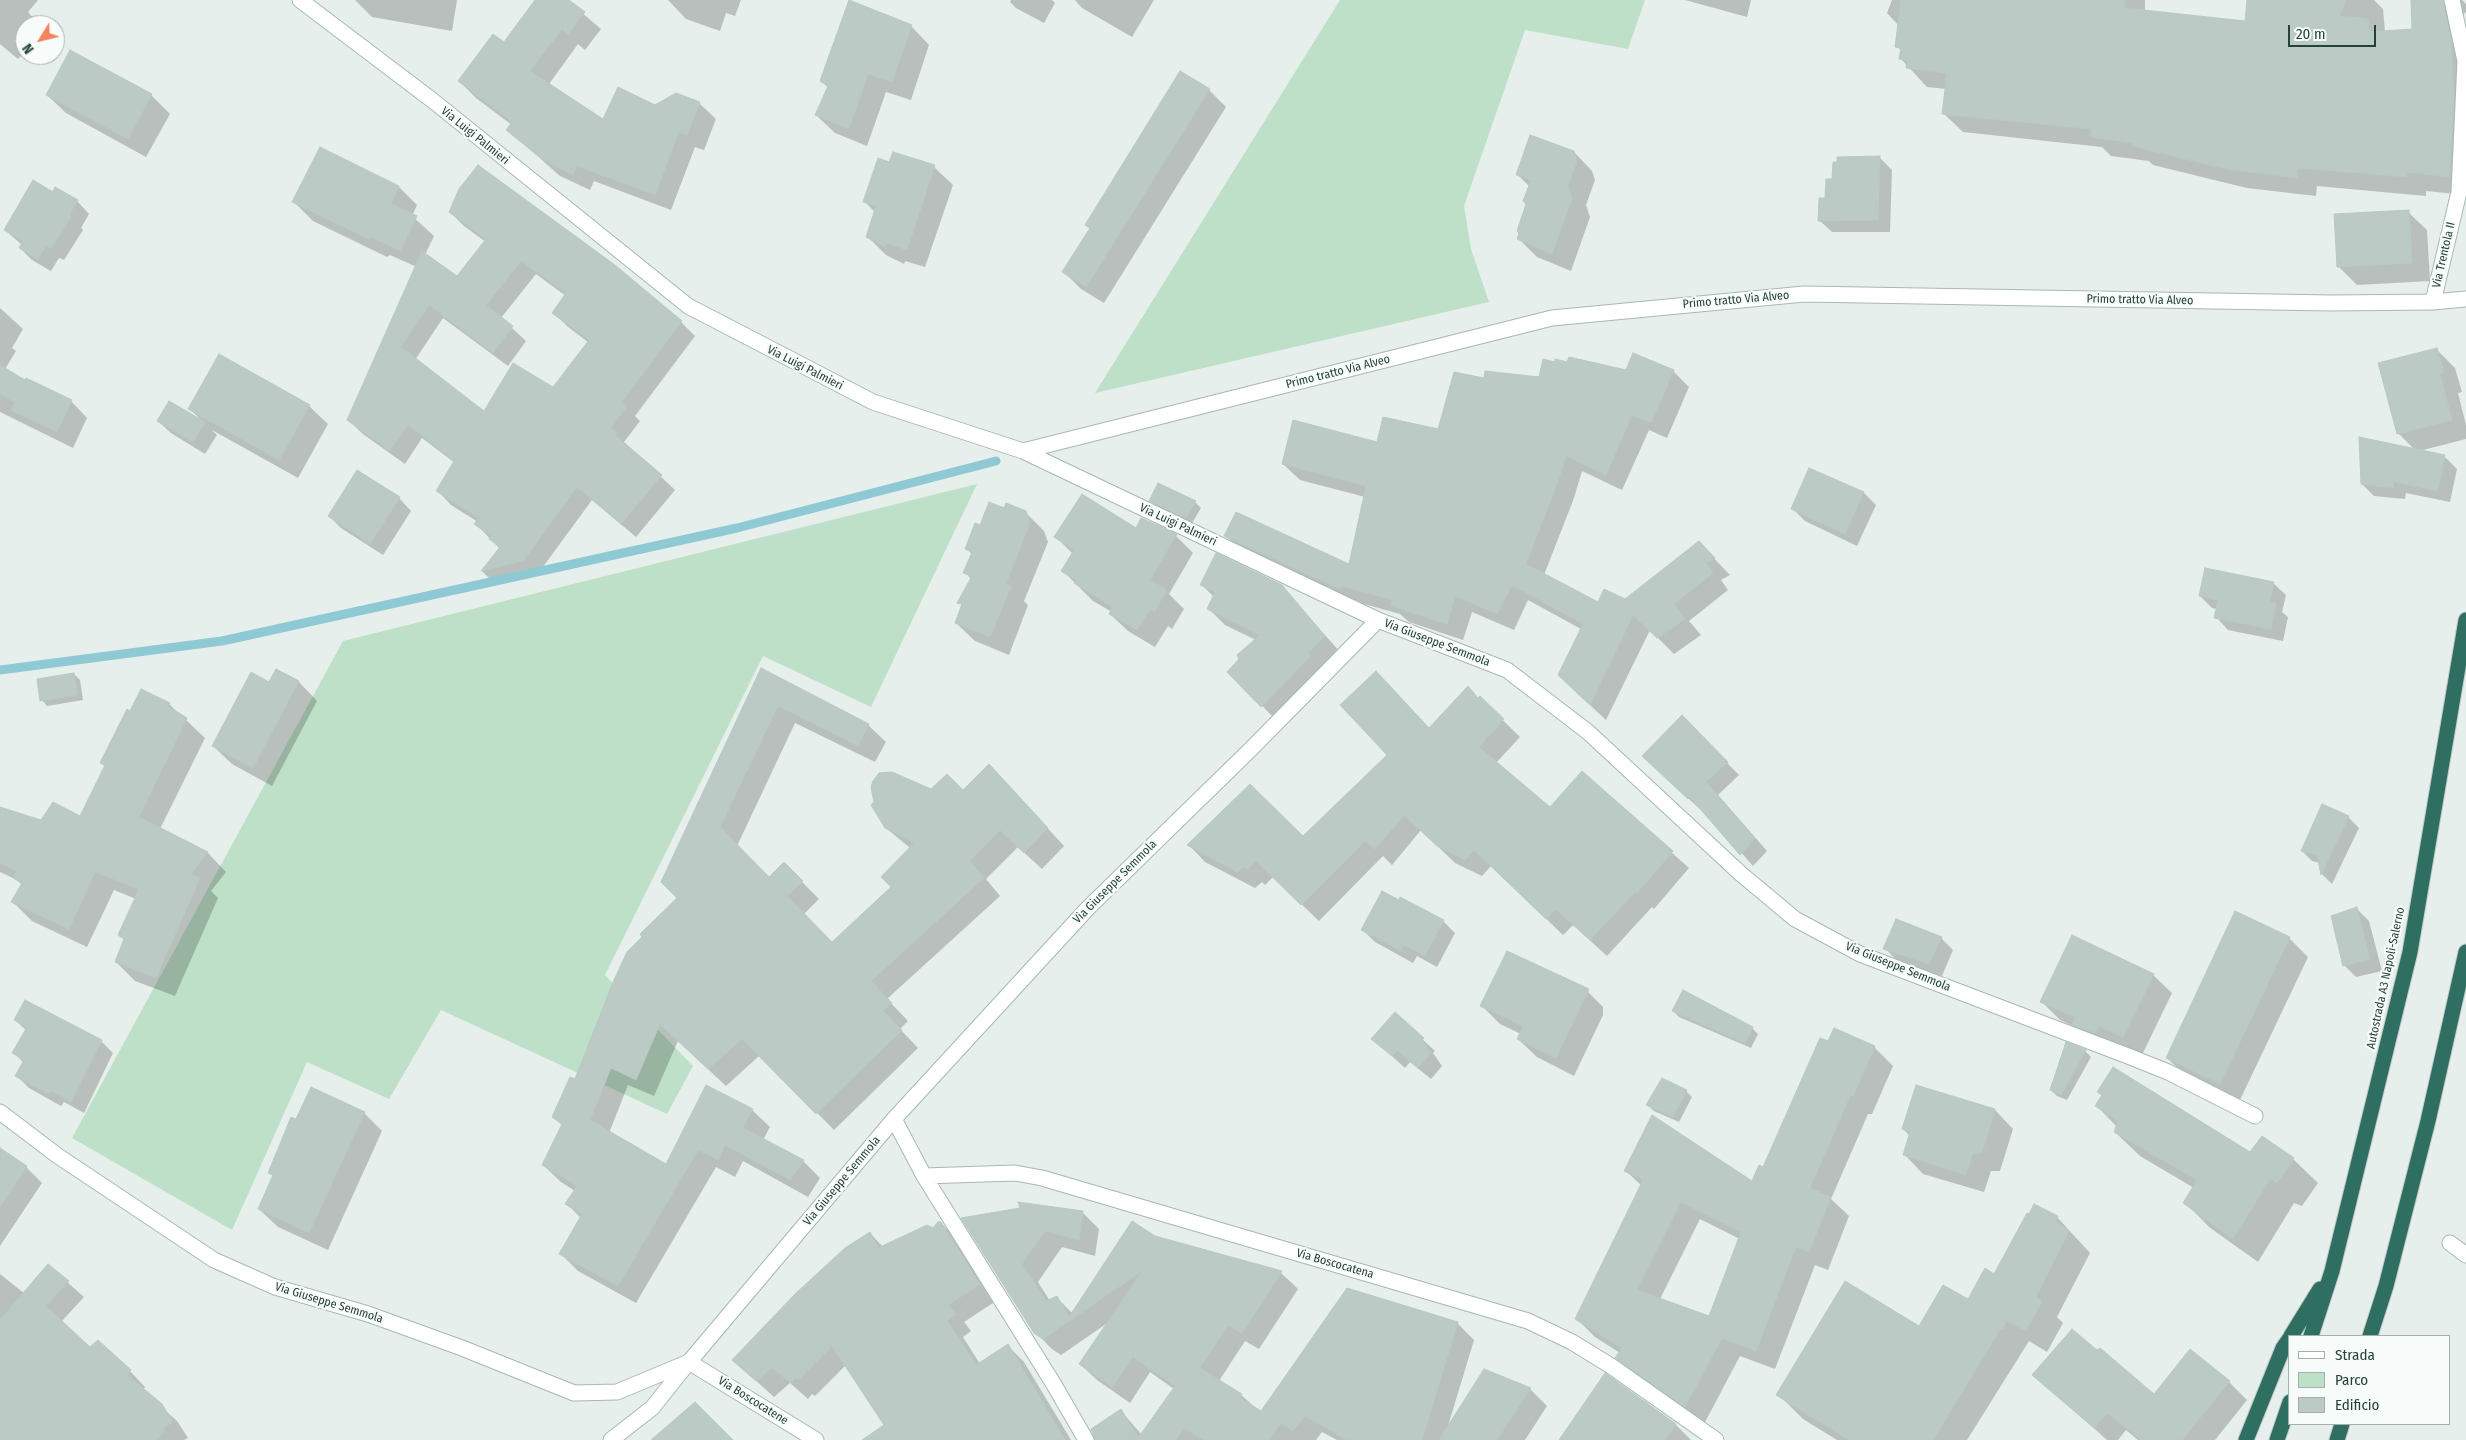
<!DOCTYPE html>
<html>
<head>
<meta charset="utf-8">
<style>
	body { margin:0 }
	#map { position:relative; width:2466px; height:1440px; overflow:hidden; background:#e6efeb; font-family:"Fira Sans Condensed",sans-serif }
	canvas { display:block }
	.legend { position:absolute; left:2288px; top:1335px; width:162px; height:90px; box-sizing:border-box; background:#f7fbf9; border:1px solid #a3b1ad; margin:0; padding:6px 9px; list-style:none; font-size:15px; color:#24423a }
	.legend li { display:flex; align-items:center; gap:10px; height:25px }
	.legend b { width:25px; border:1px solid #a3b1ad }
	.north { position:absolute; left:15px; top:15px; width:50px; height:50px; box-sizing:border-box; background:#f7fbf9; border:1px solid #a3b1ad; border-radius:50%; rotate:234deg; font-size:14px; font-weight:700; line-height:20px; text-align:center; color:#24423a }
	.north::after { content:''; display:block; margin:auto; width:18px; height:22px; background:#f4845f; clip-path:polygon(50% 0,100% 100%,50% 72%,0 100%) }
	.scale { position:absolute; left:2288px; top:25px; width:88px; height:22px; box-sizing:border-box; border:2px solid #24423a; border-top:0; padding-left:6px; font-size:15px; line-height:18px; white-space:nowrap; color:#24423a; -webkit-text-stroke:4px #f7fbf9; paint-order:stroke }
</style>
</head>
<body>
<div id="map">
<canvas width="2466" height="1440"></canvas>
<ul class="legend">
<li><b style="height:6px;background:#fff"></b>Strada</li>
<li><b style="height:14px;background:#bfe0c8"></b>Parco</li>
<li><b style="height:14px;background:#bbcac4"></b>Edificio</li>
</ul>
<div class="north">N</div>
<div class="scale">20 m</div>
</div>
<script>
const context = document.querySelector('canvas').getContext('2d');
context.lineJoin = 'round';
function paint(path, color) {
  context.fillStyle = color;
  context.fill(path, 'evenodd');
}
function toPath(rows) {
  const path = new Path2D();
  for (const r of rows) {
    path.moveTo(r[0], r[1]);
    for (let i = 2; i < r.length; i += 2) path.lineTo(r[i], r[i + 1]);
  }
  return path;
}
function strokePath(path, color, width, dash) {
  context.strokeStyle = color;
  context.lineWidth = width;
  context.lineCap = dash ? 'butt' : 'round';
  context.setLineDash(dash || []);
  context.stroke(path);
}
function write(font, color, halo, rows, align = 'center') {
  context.font = font + ' "Fira Sans Condensed",sans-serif';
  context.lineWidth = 4.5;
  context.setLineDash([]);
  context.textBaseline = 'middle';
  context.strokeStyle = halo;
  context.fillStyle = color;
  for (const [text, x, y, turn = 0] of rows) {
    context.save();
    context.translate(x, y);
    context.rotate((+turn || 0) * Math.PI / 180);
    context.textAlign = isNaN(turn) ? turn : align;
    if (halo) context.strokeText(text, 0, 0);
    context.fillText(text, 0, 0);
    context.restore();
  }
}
const green = toPath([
	[1340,0,1645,0,1628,49,1525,30,1464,206,1471,249,1489,302,1095,393],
	[977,484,871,707,763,656,605,975,693,1066,667,1114,441,1010,389,1099,307,1062,232,1230,72,1138,343,641]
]);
const shadow = toPath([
	[0,0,38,0,28,12,33,18,30,25,25,25,25,51,18,59,0,44],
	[355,0,457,0,452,31,372,17],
	[537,0,567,0,601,29,585,50,578,44,549,84,603,120,655,106,699,103,716,119,704,150,695,147,671,210,594,181,590,190,560,176,508,130,512,125,476,98,459,81,505,44],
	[668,0,741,0,735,16,726,13,720,31,686,19],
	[1011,0,1052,0,1055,3,1044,23,1016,8,1010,2],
	[1075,0,1154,0,1132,37,1082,8],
	[1685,0,1751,0,1747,17],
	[1892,0,2145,0,2145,11,2332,33,2249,0,2374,0,2383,9,2385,32,2413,30,2412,0,2462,0,2466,4,2466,12,2462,16,2466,43,2466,195,2426,191,2426,196,2317,186,2316,196,2247,188,2153,165,2149,161,2111,156,2102,147,1963,132,1943,113,1946,89,1927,87,1901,59,1902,52,1897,46,1899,26,1887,13],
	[911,26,929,45,911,100,886,92,867,146,835,133,816,115,828,88,821,80],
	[71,52,151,95,170,114,146,157,66,113,47,95],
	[1209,90,1226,107,1104,303,1081,289,1064,272,1091,229],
	[320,149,399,187,417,205,412,216,434,236,425,255,458,277,486,242,464,226,450,212,681,322,695,336,635,416,640,421,624,442,675,490,636,537,592,500,537,575,496,585,482,571,500,549,476,524,478,522,451,505,438,491,455,463,422,438,405,464,363,434,348,420,417,267,390,255,387,257,313,221,294,202],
	[536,274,566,296,554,313,568,327,588,342,554,389,484,413,415,360,443,318,508,366,526,341,501,318],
	[1574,152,1592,171,1595,180,1586,205,1590,217,1571,271,1537,257,1519,239,1530,187,1518,175],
	[1880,158,1892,170,1890,232,1832,232,1819,220,1833,180],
	[890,163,934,167,953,185,925,267,905,261,904,264,886,255,867,236,875,212,865,202],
	[53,193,77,201,89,214,81,228,83,230,64,260,59,258,51,271,32,260,20,248,22,245,5,230],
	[2408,212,2427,230,2430,281,2357,285,2338,266],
	[0,308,23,329,12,348,16,351,5,369,26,382,71,401,87,418,73,448,0,412],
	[2437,350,2455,368,2462,392,2458,393,2466,425,2466,439,2419,451,2444,456,2457,469,2450,502,2406,493,2405,499,2374,496,2362,484,2415,450,2398,433],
	[1627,371,1673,371,1689,387,1667,438,1649,430,1622,490,1582,471,1574,498,1544,575,1599,604,1625,600,1698,542,1730,575,1721,580,1728,590,1689,621,1701,635,1674,654,1650,630,1606,720,1576,692,1581,629,1528,600,1514,630,1472,612,1463,640,1409,622,1400,614,1357,602,1356,604,1242,552,1226,536,1350,566,1365,497,1300,480,1283,464,1439,431,1485,380],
	[309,406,328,424,298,478,212,430,217,435,205,454,171,433,158,421,200,419,190,409],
	[1810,470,1864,493,1876,505,1857,546,1805,521,1792,508],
	[358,472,399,498,411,511,383,555,341,528,329,516],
	[1158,485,1195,502,1201,508,1192,523,1156,506,1151,500],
	[1005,510,1025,512,1044,531,1048,542,1024,601,1028,605,1009,655,975,641,956,623,963,606,959,602,971,579,965,572,972,554,966,549,980,526],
	[1136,530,1176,536,1193,553,1169,594,1184,609,1172,629,1168,626,1155,647,1128,631,1110,614,1112,612,1093,601,1063,571,1073,554,1056,537],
	[2273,583,2286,595,2282,612,2288,617,2283,641,2228,630,2216,617,2218,609,2212,608,2200,596],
	[1202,585,1281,586,1341,653,1278,722,1229,672,1256,640,1225,625,1208,608,1214,597],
	[276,670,299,682,317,701,272,786,232,764,213,746,270,683],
	[761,670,868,725,886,742,875,762,795,723,737,846,769,879,784,864,819,899,803,915,832,943,893,887,910,848,886,828,931,790,963,792,1006,783,1064,846,1042,869,1018,847,986,879,1000,896,887,999,908,1021,900,1029,918,1048,834,1130,760,1055,726,1086,678,1041,654,1096,628,1085,609,1133,667,1166,752,1110,770,1127,763,1140,803,1161,820,1178,808,1197,743,1161,735,1177,716,1167,636,1303,578,1271,560,1253,581,1218,567,1204,575,1191,561,1182,543,1165,563,1126,553,1117,678,898],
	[74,674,80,680,83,700,47,706,42,700],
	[141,691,169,704,205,738,160,829,208,853,226,872,211,891,218,898,175,996,135,981,116,962,125,940,120,935,136,899,114,890,87,947,32,921,13,902,22,885,17,880,0,872,0,808,41,821,80,818,106,767,101,763],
	[1480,698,1520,737,1496,763,1551,809,1582,773,1689,868,1654,909,1652,907,1607,956,1573,925,1563,935,1491,866,1482,876,1455,863,1421,830,1392,865,1383,856,1319,921,1273,877,1265,885,1262,882,1255,888,1205,862,1189,845,1303,837,1429,729],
	[1682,717,1739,775,1718,795,1767,851,1753,866,1703,809,1701,810,1656,769],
	[2348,817,2359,828,2332,884,2322,874,2320,863,2312,861,2302,851],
	[2357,909,2369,921,2382,971,2356,977,2344,965],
	[2236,913,2289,938,2308,957,2239,1102,2186,1076,2167,1058],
	[1443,921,1455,933,1437,967,1417,956,1413,963,1375,942,1363,930],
	[1941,938,1953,950,1942,976,1897,961,1885,948],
	[2153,975,2172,993,2142,1055,2118,1044,2114,1051,2092,1043,2077,1028,2060,1020,2042,1002],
	[1584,988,1603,1007,1603,1015,1574,1076,1537,1057,1518,1039,1521,1034,1500,1024,1482,1006],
	[1673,1011,1752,1028,1758,1034,1751,1048,1679,1017],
	[1395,1014,1435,1051,1433,1053,1442,1066,1431,1079,1410,1062,1405,1068,1373,1039],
	[15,1020,101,1041,113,1053,84,1113,64,1102,61,1106,29,1088,17,1076,24,1063,14,1053,26,1030],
	[2067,1044,2085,1051,2091,1057,2067,1100,2057,1096,2051,1090],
	[1874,1047,1893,1066,1872,1114,1868,1114,1831,1199,1849,1216,1828,1270,1815,1265,1775,1369,1740,1356,1704,1424,1635,1376,1617,1357,1620,1353,1595,1337,1576,1318,1642,1186,1626,1171,1753,1183],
	[1700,1219,1740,1239,1710,1318,1660,1299],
	[1686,1091,1692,1097,1679,1122,1654,1111,1648,1105],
	[2098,1092,2250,1153,2293,1159,2318,1183,2302,1206,2294,1203,2258,1262,2209,1227,2185,1202,2194,1188,2140,1156,2115,1132,2117,1127,2097,1106,2103,1096],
	[1995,1110,2013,1129,2000,1171,1991,1171,1984,1192,1923,1174,1905,1155,1910,1136,1903,1129],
	[364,1113,382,1131,328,1250,278,1227,259,1209,274,1176,270,1173,297,1121],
	[0,1150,26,1167,42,1183,0,1246],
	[1082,1212,1099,1229,1095,1256,1062,1247,1038,1282,1050,1301,1057,1298,1073,1314,1154,1237,1281,1273,1298,1289,1259,1349,1245,1341,1219,1381,1241,1395,1262,1413,1457,1323,1474,1340,1448,1426,1485,1371,1530,1389,1547,1406,1525,1440,1337,1440,1322,1432,1316,1440,1096,1440,1121,1411,1142,1435,1174,1389,1150,1372,1130,1403,1097,1380,1080,1364,1109,1322,1061,1355,1052,1349,1035,1332,963,1219],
	[2030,1216,2057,1217,2090,1253,2057,1317,2063,1323,2047,1352,2029,1341,1967,1440,1837,1440,1803,1419,1781,1397,1920,1328,1968,1301,1994,1275],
	[941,1223,958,1240,996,1301,964,1322,971,1331,963,1337,980,1364,1007,1345,1024,1362,1071,1440,895,1440,846,1365,815,1396,812,1394,808,1399,790,1383,774,1397,733,1360,870,1233,883,1247,934,1230],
	[49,1266,84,1297,61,1322,90,1349,130,1371,145,1387,143,1390,177,1421,188,1438,184,1440,0,1440,0,1274,25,1294],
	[1605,1375,1676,1425,1691,1440,1560,1440],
	[2038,1378,2154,1396,2229,1382,2247,1400,2215,1440,2138,1440,2126,1430,2118,1440,2107,1440]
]);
const stream = toPath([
	[0,670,222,641,737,528,996,461]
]);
const building = toPath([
	[535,0,569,0,585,12,568,34,562,29,530,71,603,119,618,87,655,105,676,93,700,102,687,135,679,132,655,195,577,166,573,175,542,159,506,130,512,122,458,81,493,34,504,42,535,0],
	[849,0,912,25,892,82,868,74,849,129,815,115,828,86,820,81,849,0],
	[1901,0,2125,0,2125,8,2245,21,2247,0,2346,0,2340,16,2368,19,2369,32,2412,29,2411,0,2443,0,2451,39,2454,104,2449,177,2407,172,2407,177,2298,168,2297,178,2226,169,2132,146,2133,143,2090,137,2091,129,1942,114,1947,73,1906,68,1907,60,1899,59,1901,48,1895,47,1901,0],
	[70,50,152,94,128,139,46,95,70,50],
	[1180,71,1210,89,1086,287,1062,272,1090,228,1085,225,1180,71],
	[1530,135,1574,151,1577,161,1568,186,1572,198,1552,254,1517,239,1519,233,1517,231,1526,204,1523,201,1531,180,1516,175,1530,135],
	[320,147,399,186,391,204,417,216,400,251,371,237,368,239,292,202,320,147],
	[893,152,935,165,907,250,887,243,885,247,866,237,876,206,863,202,878,158,889,162,893,152],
	[1880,156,1878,220,1818,221,1819,198,1825,198,1826,179,1832,179,1833,162,1837,162,1837,157,1880,156],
	[478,165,615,265,682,321,622,402,627,406,611,428,617,433,615,435,662,475,621,524,577,487,523,561,481,571,500,547,489,539,491,536,474,524,479,518,436,491,454,461,408,425,390,451,347,420,422,251,457,276,486,239,449,212,459,189,478,165],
	[521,261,566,293,552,313,589,340,553,387,513,363,484,411,401,347,429,305,493,353,513,326,486,305,521,261],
	[33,180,53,192,55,187,78,200,69,215,71,217,51,249,46,246,38,260,19,248,23,241,4,230,33,180],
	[2409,210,2412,263,2337,267,2334,214,2409,210],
	[2437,348,2444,373,2440,374,2452,420,2397,434,2378,363,2437,348],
	[1633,353,1674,370,1651,423,1632,415,1606,475,1566,456,1558,481,1526,564,1598,602,1604,589,1625,599,1699,541,1715,558,1706,563,1713,573,1674,604,1685,619,1657,638,1633,615,1590,705,1558,675,1583,624,1512,585,1497,614,1455,596,1447,624,1391,606,1393,600,1341,586,1340,589,1224,536,1236,512,1349,564,1366,486,1282,464,1293,420,1377,442,1383,417,1438,429,1454,372,1484,378,1485,371,1539,377,1543,359,1555,362,1555,359,1567,362,1569,357,1626,370,1633,353],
	[219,354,310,405,279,460,188,409,219,354],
	[0,365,25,380,26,378,72,400,57,432,11,410,15,402,0,394,0,365],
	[169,401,205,422,193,442,157,421,169,401],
	[2359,437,2445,455,2438,491,2394,482,2393,488,2361,484,2359,437],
	[1809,468,1864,492,1845,534,1791,509,1809,468],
	[357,470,400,497,370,544,328,516,357,470],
	[1158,483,1196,501,1186,518,1149,501,1158,483],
	[1082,494,1136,528,1141,518,1177,534,1150,580,1167,590,1154,612,1150,609,1137,630,1109,614,1113,607,1074,583,1076,580,1061,571,1074,550,1054,537,1082,494],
	[989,502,1004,508,1006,503,1026,511,1030,523,1006,584,1011,586,990,637,955,623,962,604,957,603,972,576,963,573,972,552,965,549,975,523,980,525,989,502],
	[1216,553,1282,585,1325,636,1308,653,1311,656,1261,707,1227,672,1239,659,1237,655,1260,635,1207,609,1215,592,1200,585,1216,553],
	[2205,568,2274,582,2270,602,2276,604,2271,629,2214,618,2218,600,2199,596,2205,568],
	[761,668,869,724,858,746,778,706,720,827,769,877,784,862,803,881,787,896,832,942,891,887,881,877,914,843,885,828,871,805,874,802,871,787,873,781,879,773,892,772,931,789,947,774,963,790,989,764,1048,828,1024,853,1000,830,970,861,984,878,871,981,892,1003,883,1011,902,1030,816,1114,742,1039,708,1069,660,1024,636,1080,611,1068,590,1120,666,1164,706,1085,753,1109,743,1128,804,1160,790,1180,725,1145,718,1160,698,1150,618,1286,559,1254,582,1214,565,1204,577,1186,542,1165,562,1124,552,1117,570,1077,575,1079,614,980,627,952,642,937,640,934,677,898,661,882,761,668],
	[276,669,299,681,253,768,212,746,251,672,269,682,276,669],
	[1376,671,1429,728,1468,686,1478,698,1480,696,1504,719,1479,747,1550,807,1582,771,1673,851,1637,893,1635,892,1590,940,1556,909,1546,919,1474,850,1465,860,1437,846,1404,815,1375,849,1365,841,1301,905,1256,861,1248,869,1244,867,1237,872,1187,845,1250,784,1303,836,1387,755,1340,705,1376,671],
	[74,673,78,695,40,701,37,679,74,673],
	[141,689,170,703,168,706,187,718,139,817,208,852,191,874,200,878,156,978,115,962,124,939,118,935,139,889,95,872,69,929,11,902,22,883,13,878,17,871,0,863,0,807,41,820,53,802,80,816,105,765,100,763,127,709,130,711,141,689],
	[1682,715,1728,762,1706,782,1755,838,1740,855,1690,797,1688,799,1642,756,1682,715],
	[2322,804,2349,816,2321,875,2317,855,2301,851,2322,804],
	[1382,891,1399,900,1400,897,1444,920,1425,956,1404,945,1401,951,1361,930,1382,891],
	[2357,907,2370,959,2343,966,2331,916,2357,907],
	[2235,911,2290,937,2220,1084,2166,1058,2235,911],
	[1896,919,1942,937,1929,964,1883,949,1896,919],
	[2072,935,2154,974,2123,1037,2099,1026,2095,1033,2072,1025,2075,1017,2040,1002,2072,935],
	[1507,951,1589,989,1556,1058,1517,1039,1523,1026,1480,1006,1507,951],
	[1683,990,1753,1027,1745,1043,1672,1011,1683,990],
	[25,1000,102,1040,71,1102,51,1091,48,1094,15,1076,24,1060,12,1053,27,1027,14,1020,25,1000],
	[1395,1012,1424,1038,1422,1040,1431,1053,1418,1068,1397,1050,1392,1056,1371,1039,1395,1012],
	[1834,1028,1875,1046,1853,1096,1850,1096,1810,1188,1831,1197,1809,1252,1796,1247,1756,1351,1722,1338,1685,1407,1615,1358,1622,1348,1575,1319,1643,1180,1624,1171,1652,1115,1752,1181,1759,1165,1763,1167,1820,1038,1828,1041,1834,1028],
	[1681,1202,1741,1232,1709,1316,1637,1290,1681,1202],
	[2066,1042,2086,1050,2061,1095,2050,1090,2066,1042],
	[2113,1067,2250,1152,2262,1136,2294,1158,2277,1183,2270,1179,2233,1239,2183,1203,2197,1180,2114,1132,2118,1121,2095,1106,2102,1095,2097,1092,2113,1067],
	[1662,1078,1687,1090,1673,1117,1646,1105,1662,1078],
	[1916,1085,1995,1109,1982,1153,1973,1153,1966,1175,1903,1155,1910,1132,1902,1129,1916,1085],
	[311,1087,365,1112,309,1233,258,1209,273,1175,268,1173,291,1117,296,1119,311,1087],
	[0,1148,27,1166,0,1207,0,1148],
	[1018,1202,1083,1211,1079,1240,1045,1231,1022,1264,1046,1301,1057,1296,1069,1317,1132,1221,1155,1236,1282,1271,1242,1333,1228,1325,1200,1368,1242,1394,1240,1398,1261,1411,1347,1288,1458,1322,1422,1440,1347,1440,1305,1416,1293,1431,1281,1423,1269,1440,1204,1440,1184,1428,1176,1440,1095,1440,1091,1429,1121,1409,1138,1438,1175,1386,1133,1357,1112,1387,1079,1364,1142,1271,1043,1339,1034,1333,961,1218,1020,1208,1018,1202],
	[2034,1204,2058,1216,2056,1221,2069,1231,2036,1297,2042,1301,2026,1331,2007,1321,2003,1329,2001,1328,1933,1440,1849,1440,1776,1395,1845,1281,1919,1326,1943,1285,1968,1299,1985,1268,1994,1274,2027,1213,2029,1214,2034,1204],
	[938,1222,941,1222,980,1284,948,1305,956,1314,947,1320,976,1365,1008,1344,1065,1440,862,1440,884,1425,832,1346,798,1380,795,1378,791,1383,772,1368,756,1381,732,1360,795,1294,845,1248,870,1232,878,1248,927,1225,933,1228,938,1222],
	[48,1264,69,1281,46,1306,90,1347,98,1340,131,1370,127,1375,162,1404,173,1422,165,1427,164,1433,155,1440,0,1440,0,1320,48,1264],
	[2072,1329,2097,1350,2100,1348,2154,1394,2190,1349,2230,1381,2182,1440,2141,1440,2107,1413,2094,1428,2032,1375,2072,1329],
	[1484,1369,1531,1388,1497,1440,1439,1440,1484,1369],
	[1605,1373,1676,1424,1665,1440,1559,1440,1605,1373],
	[695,1402,733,1440,651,1440,695,1402]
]);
const minor = toPath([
	[300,0,432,100,688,306,873,402,1023,451,1378,620,1507,670,1588,732,1741,874,1795,919,1860,954,2128,1056,2168,1072,2255,1116],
	[2433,302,2459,192,2465,61,2452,0],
	[1023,451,1552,318,1804,294,2331,303,2433,302,2466,299],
	[894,1119,924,1176,1053,1383,1086,1440],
	[924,1176,1015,1173,1042,1178,1528,1321,1572,1342,1611,1366,1716,1440],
	[2450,1243,2466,1255],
	[689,1362,894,1119,1088,908,1251,749,1378,620]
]);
const tertiary = toPath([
	[0,1112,58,1156,214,1260,275,1287,368,1314,462,1348,574,1393,617,1392,689,1362],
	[689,1362,816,1440],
	[611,1440,652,1408,688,1363]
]);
const motorway = toPath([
	[2291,1336,2320,1289],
	[2311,1336,2332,1271,2410,952,2466,620],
	[2370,1336,2386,1286,2428,1121,2466,952],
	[2246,1440,2283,1348,2290,1338],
	[2277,1440,2290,1402],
	[2337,1440,2342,1424]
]);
const streetNames = [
	["Via Luigi Palmieri",475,136,39],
	["Via Trentola II",2444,255,-77],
	["Primo tratto Via Alveo",1736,300,-5],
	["Primo tratto Via Alveo",2140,300,1],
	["Via Luigi Palmieri",805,368,27],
	["Primo tratto Via Alveo",1338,372,-14],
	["Via Luigi Palmieri",1178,525,25],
	["Via Giuseppe Semmola",1437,643,21],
	["Via Giuseppe Semmola",1115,882,-45],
	["Via Giuseppe Semmola",1898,967,22],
	["Autostrada A3 Napoli-Salerno",2386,978,-78],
	["Via Giuseppe Semmola",842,1181,-50],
	["Via Boscocatena",1335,1264,16],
	["Via Giuseppe Semmola",329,1303,17],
	["Via Boscocatene",753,1401,32]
];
paint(green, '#bfe0c8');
paint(shadow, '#0003');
strokePath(stream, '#8ec9d4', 9);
paint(building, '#bbcac4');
strokePath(building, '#b8c9c2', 1);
strokePath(minor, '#a8b8b2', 17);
strokePath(tertiary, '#a8b8b2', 17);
strokePath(motorway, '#c2cac8', 17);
strokePath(minor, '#fff', 15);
strokePath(tertiary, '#fff', 15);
strokePath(motorway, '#2f6f62', 15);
write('12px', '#24423a', '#f7fbf9', streetNames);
</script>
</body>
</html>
